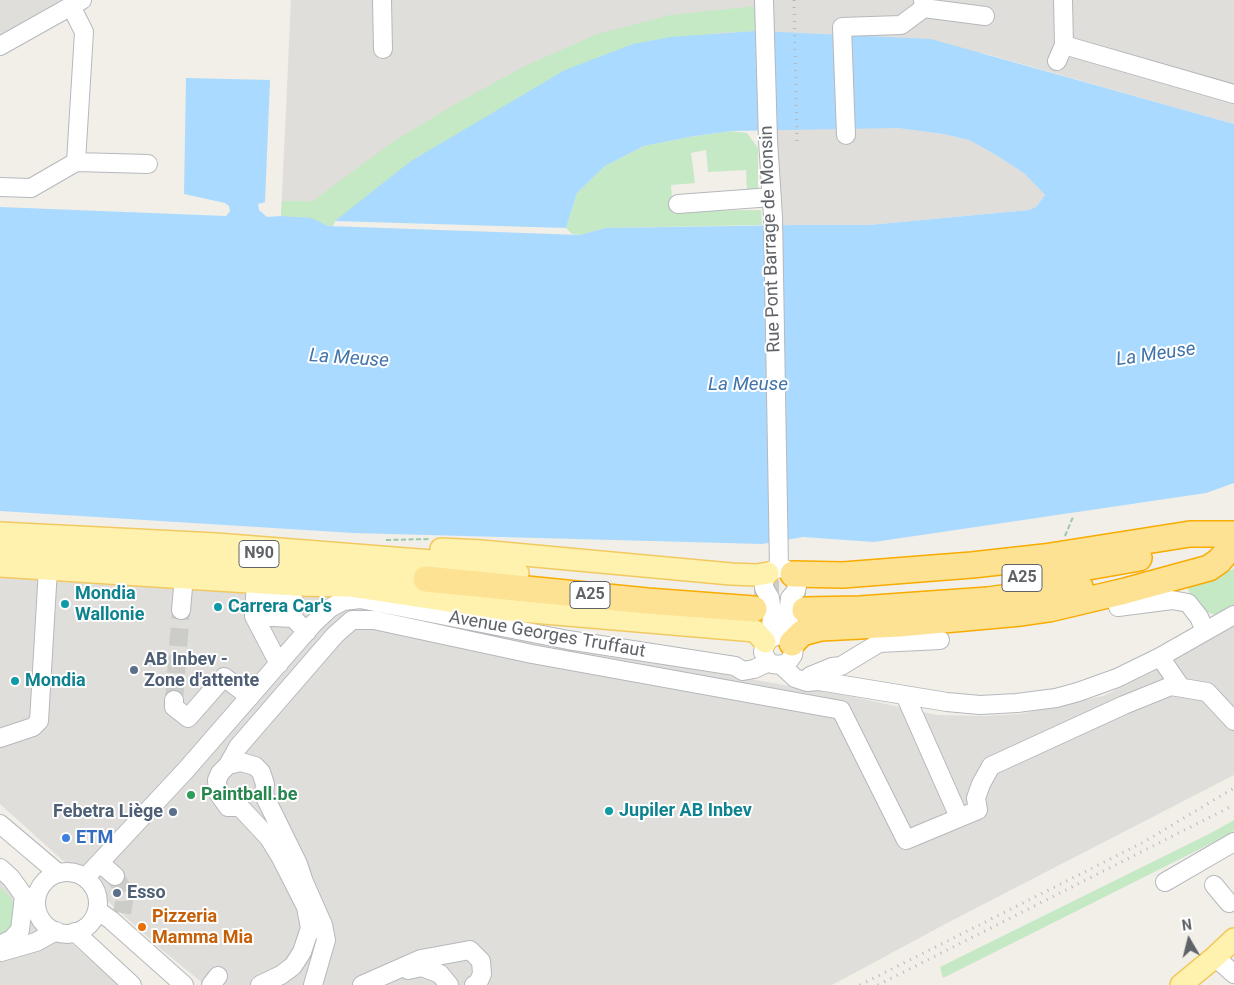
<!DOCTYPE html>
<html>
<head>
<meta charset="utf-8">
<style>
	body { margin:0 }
	#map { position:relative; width:1234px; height:985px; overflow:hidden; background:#f1efe8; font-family:Roboto,sans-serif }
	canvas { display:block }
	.north { position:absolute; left:1164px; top:915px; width:50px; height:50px; -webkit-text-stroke:4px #fff; paint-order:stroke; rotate:352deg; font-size:14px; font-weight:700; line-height:20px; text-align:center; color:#5f6368 }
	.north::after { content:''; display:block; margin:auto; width:18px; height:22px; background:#5f6368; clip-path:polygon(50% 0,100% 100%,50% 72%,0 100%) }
</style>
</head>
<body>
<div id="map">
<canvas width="1234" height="985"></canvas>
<div class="north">N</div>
</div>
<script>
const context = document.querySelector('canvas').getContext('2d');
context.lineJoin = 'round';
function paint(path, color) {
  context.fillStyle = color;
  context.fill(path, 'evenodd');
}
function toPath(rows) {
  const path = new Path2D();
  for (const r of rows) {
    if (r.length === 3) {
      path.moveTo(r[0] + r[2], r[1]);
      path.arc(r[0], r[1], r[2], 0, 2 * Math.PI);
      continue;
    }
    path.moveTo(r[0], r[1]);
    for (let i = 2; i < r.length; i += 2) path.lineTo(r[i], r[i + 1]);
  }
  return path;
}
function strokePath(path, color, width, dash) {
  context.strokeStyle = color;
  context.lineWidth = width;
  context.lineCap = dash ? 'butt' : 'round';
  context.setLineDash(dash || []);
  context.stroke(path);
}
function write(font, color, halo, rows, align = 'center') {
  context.font = font + ' Roboto,sans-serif';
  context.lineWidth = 4;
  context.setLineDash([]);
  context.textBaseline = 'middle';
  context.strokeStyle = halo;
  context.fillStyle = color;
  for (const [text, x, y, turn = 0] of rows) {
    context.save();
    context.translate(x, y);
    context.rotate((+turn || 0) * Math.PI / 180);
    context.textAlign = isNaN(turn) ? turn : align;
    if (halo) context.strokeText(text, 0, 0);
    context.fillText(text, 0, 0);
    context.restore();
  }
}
const industrial = toPath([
	[0,0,65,0,0,35],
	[291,0,1234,0,1234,124,983,53,897,128,943,134,969,140,996,155,1025,174,1045,195,1036,207,1029,210,869,225,774,225,774,32,335,221,333,226,281,216],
	[0,575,298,591,368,611,504,637,849,696,937,715,984,716,1020,714,1103,696,1153,672,1234,626,1234,775,949,922,832,985,205,985,162,950,0,804],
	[0,881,119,985,0,985]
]);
const green = toPath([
	[757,6,757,31,715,33,335,221,333,226,328,226,311,218,281,216,282,201,313,201,391,143,457,103,523,67,597,34,670,15],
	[731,131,747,133,758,148,758,189,747,191,746,170,708,172,706,150,691,153,695,183,671,185,673,211,761,210,762,225,605,228,580,235,572,234,566,228,577,193,605,166,644,146,689,137],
	[1234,569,1234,608,1216,615,1202,611,1192,600,1186,583],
	[1234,820,1234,831,1202,848,943,978,940,967,1209,834],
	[0,887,11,898,15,910,13,927,0,939]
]);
const water = toPath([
	[757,31,931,39,1234,124,1234,483,1206,493,874,542,803,537,762,544,353,533,0,511,0,207,226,216,230,211,229,206,225,203,184,194,186,78,270,80,265,202,258,204,259,210,267,217,281,216,311,218,328,226,580,235,605,228,796,225,869,225,1029,210,1036,207,1045,195,1025,174,996,155,969,140,943,134,897,128,731,131,689,137,644,146,605,166,577,193,566,228,335,221,411,161,565,70,633,44,671,37]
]);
const minorTunnel = toPath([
	[174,700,181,610],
	[115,876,122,888,124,902,122,913]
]);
const highwayTunnel = toPath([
	[754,592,806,593]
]);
const path = toPath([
	[1065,536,1073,517],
	[386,540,429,539]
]);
const minor = toPath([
	[382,0,383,49],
	[764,0,768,140,773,217,779,568],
	[923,0,924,8,985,16],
	[1063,0,1064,45,1234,94],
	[0,46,82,0],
	[1057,61,1064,45],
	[846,135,842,27,901,25,924,8],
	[76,162,148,164],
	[0,187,31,188,76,162,84,32,71,6],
	[678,204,772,197],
	[256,582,254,616,279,664],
	[255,598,294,601,293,618],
	[1118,607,1172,600,1188,603,1199,617,1205,631],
	[181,610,184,576],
	[254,616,293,618,307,632],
	[771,637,772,611,770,598,764,588,764,582,766,577,771,571,779,568,785,569,793,574,797,586,796,591,790,598,789,607,789,628,790,641,794,649,793,655,788,662,781,665,772,664,767,660,763,652,764,647,769,639,779,635,784,636,790,641],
	[1160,657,1180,686],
	[781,665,795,678,807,682,819,681,947,702,980,705,1017,703,1056,698,1078,692,1117,678,1160,657,1234,615],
	[810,676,832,667,841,666,879,643,940,640],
	[905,695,959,817],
	[174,700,174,707,188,718,224,677,250,697],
	[0,738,33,727,39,721,48,569],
	[228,765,238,747,335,635,352,620,374,620,532,654,841,710,906,840,978,810,976,798,981,784,991,766,1124,705,1171,686,1207,692,1234,721],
	[0,824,58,873],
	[100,863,115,876],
	[0,868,11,878,24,896,20,930,12,939,0,945],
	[67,903,31],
	[85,878,185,771,313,624,330,608,343,601,360,599,568,640,735,666,743,671,754,669,769,662],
	[1165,882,1234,842],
	[1214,885,1229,903],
	[97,910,111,920,184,985],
	[75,932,132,985],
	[1,952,36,942,56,931],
	[1215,957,1234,974],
	[408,970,422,967,440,974,449,985],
	[211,985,218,976],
	[260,985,281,975,293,966,302,952,310,928,306,907,280,856,269,838,240,807,228,807,218,793,217,780,220,773,228,765,241,762,255,766,261,772,265,784,264,795,298,864,304,882,323,925,326,940,313,985],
	[362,985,421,959,470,950,481,961,482,974,478,983,474,985]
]);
const major = toPath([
	[0,533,216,544,432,561,476,566,518,573],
	[0,549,225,562,426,579],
	[441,549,481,551,731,574,757,575,768,573],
	[0,566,295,585,351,586,509,610,755,631,765,642],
	[1181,985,1215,957,1234,939]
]);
const highway = toPath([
	[793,574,843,575,972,565,1044,557,1190,534,1234,534],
	[1048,574,1139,558],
	[426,579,647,601,754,609],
	[805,610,860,609,988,600,1080,587],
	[792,643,802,633,821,628,899,624,1021,613,1049,609,1125,591,1209,568,1219,561,1225,554]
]);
const rail = toPath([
	[794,0,797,141],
	[860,985,1142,843,1234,788],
	[878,985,1234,805]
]);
const markers = [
	[65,604,5,"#0f9aa8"],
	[218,607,5,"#0f9aa8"],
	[134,670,5,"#5c6f8a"],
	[15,681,5,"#0f9aa8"],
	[191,795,5,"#2e9e5b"],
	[609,811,5,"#0f9aa8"],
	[173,812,5,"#5c6f8a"],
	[66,838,5,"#3f7fe0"],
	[117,893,5,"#5c6f8a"],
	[142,927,5,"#e8710a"]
];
const shields = [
	[259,554,40],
	[1022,578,40],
	[590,595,40]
];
const shieldNames = [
	["N90",259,554],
	["A25",1022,578],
	["A25",590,595]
];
const streetNames = [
	["Rue Pont Barrage de Monsin",771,239,-92],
	["Avenue Georges Truffaut",547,635,10]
];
const cultureNames = [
	["Mondia",75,594],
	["Wallonie",75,615],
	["Carrera Car's",228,607],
	["Mondia",25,681],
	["Jupiler AB Inbev",619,811]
];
const serviceNames = [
	["AB Inbev -",144,660],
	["Zone d'attente",144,681],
	["Febetra Liège",163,812,"right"],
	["Esso",127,893]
];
const leisureNames = [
	["Paintball.be",201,795]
];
const shopNames = [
	["ETM",76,838]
];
const foodNames = [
	["Pizzeria",152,917],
	["Mamma Mia",152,938]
];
const waterNames = [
	["La Meuse",1156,355,-8],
	["La Meuse",349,359,4],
	["La Meuse",748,385]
];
paint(industrial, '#e0deda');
paint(green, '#c5e8c5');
paint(water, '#aadaff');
strokePath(minorTunnel, '#ccccc8', 18, [18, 9]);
strokePath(highwayTunnel, '#ccccc8', 25, [25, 12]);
strokePath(minor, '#b5b8bc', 20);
strokePath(major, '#f2c960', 24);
strokePath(highway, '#f9ab00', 28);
strokePath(path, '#9cc7a9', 2, [5, 2.5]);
strokePath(minor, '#fff', 18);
strokePath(major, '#fff2af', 21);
strokePath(highway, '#fde293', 25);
strokePath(rail, '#b6b7b8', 3, [1, 6]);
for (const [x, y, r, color] of markers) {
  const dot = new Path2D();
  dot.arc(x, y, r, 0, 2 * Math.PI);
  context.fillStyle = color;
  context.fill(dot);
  strokePath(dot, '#fff', 2);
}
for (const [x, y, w] of shields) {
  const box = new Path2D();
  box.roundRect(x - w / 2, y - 13.5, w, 27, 4);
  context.fillStyle = '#fff';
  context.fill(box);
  strokePath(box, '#5f6368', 1);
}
write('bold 16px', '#5f6368', null, shieldNames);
write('18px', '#5f6368', '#fff', streetNames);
write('bold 18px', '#0d838f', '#fff', cultureNames, 'left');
write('bold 18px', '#4e5e75', '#fff', serviceNames, 'left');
write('bold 18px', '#27864d', '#fff', leisureNames, 'left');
write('bold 18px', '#366cbe', '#fff', shopNames, 'left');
write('bold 18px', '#c56008', '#fff', foodNames, 'left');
write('italic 19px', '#4174aa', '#fff', waterNames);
</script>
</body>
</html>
